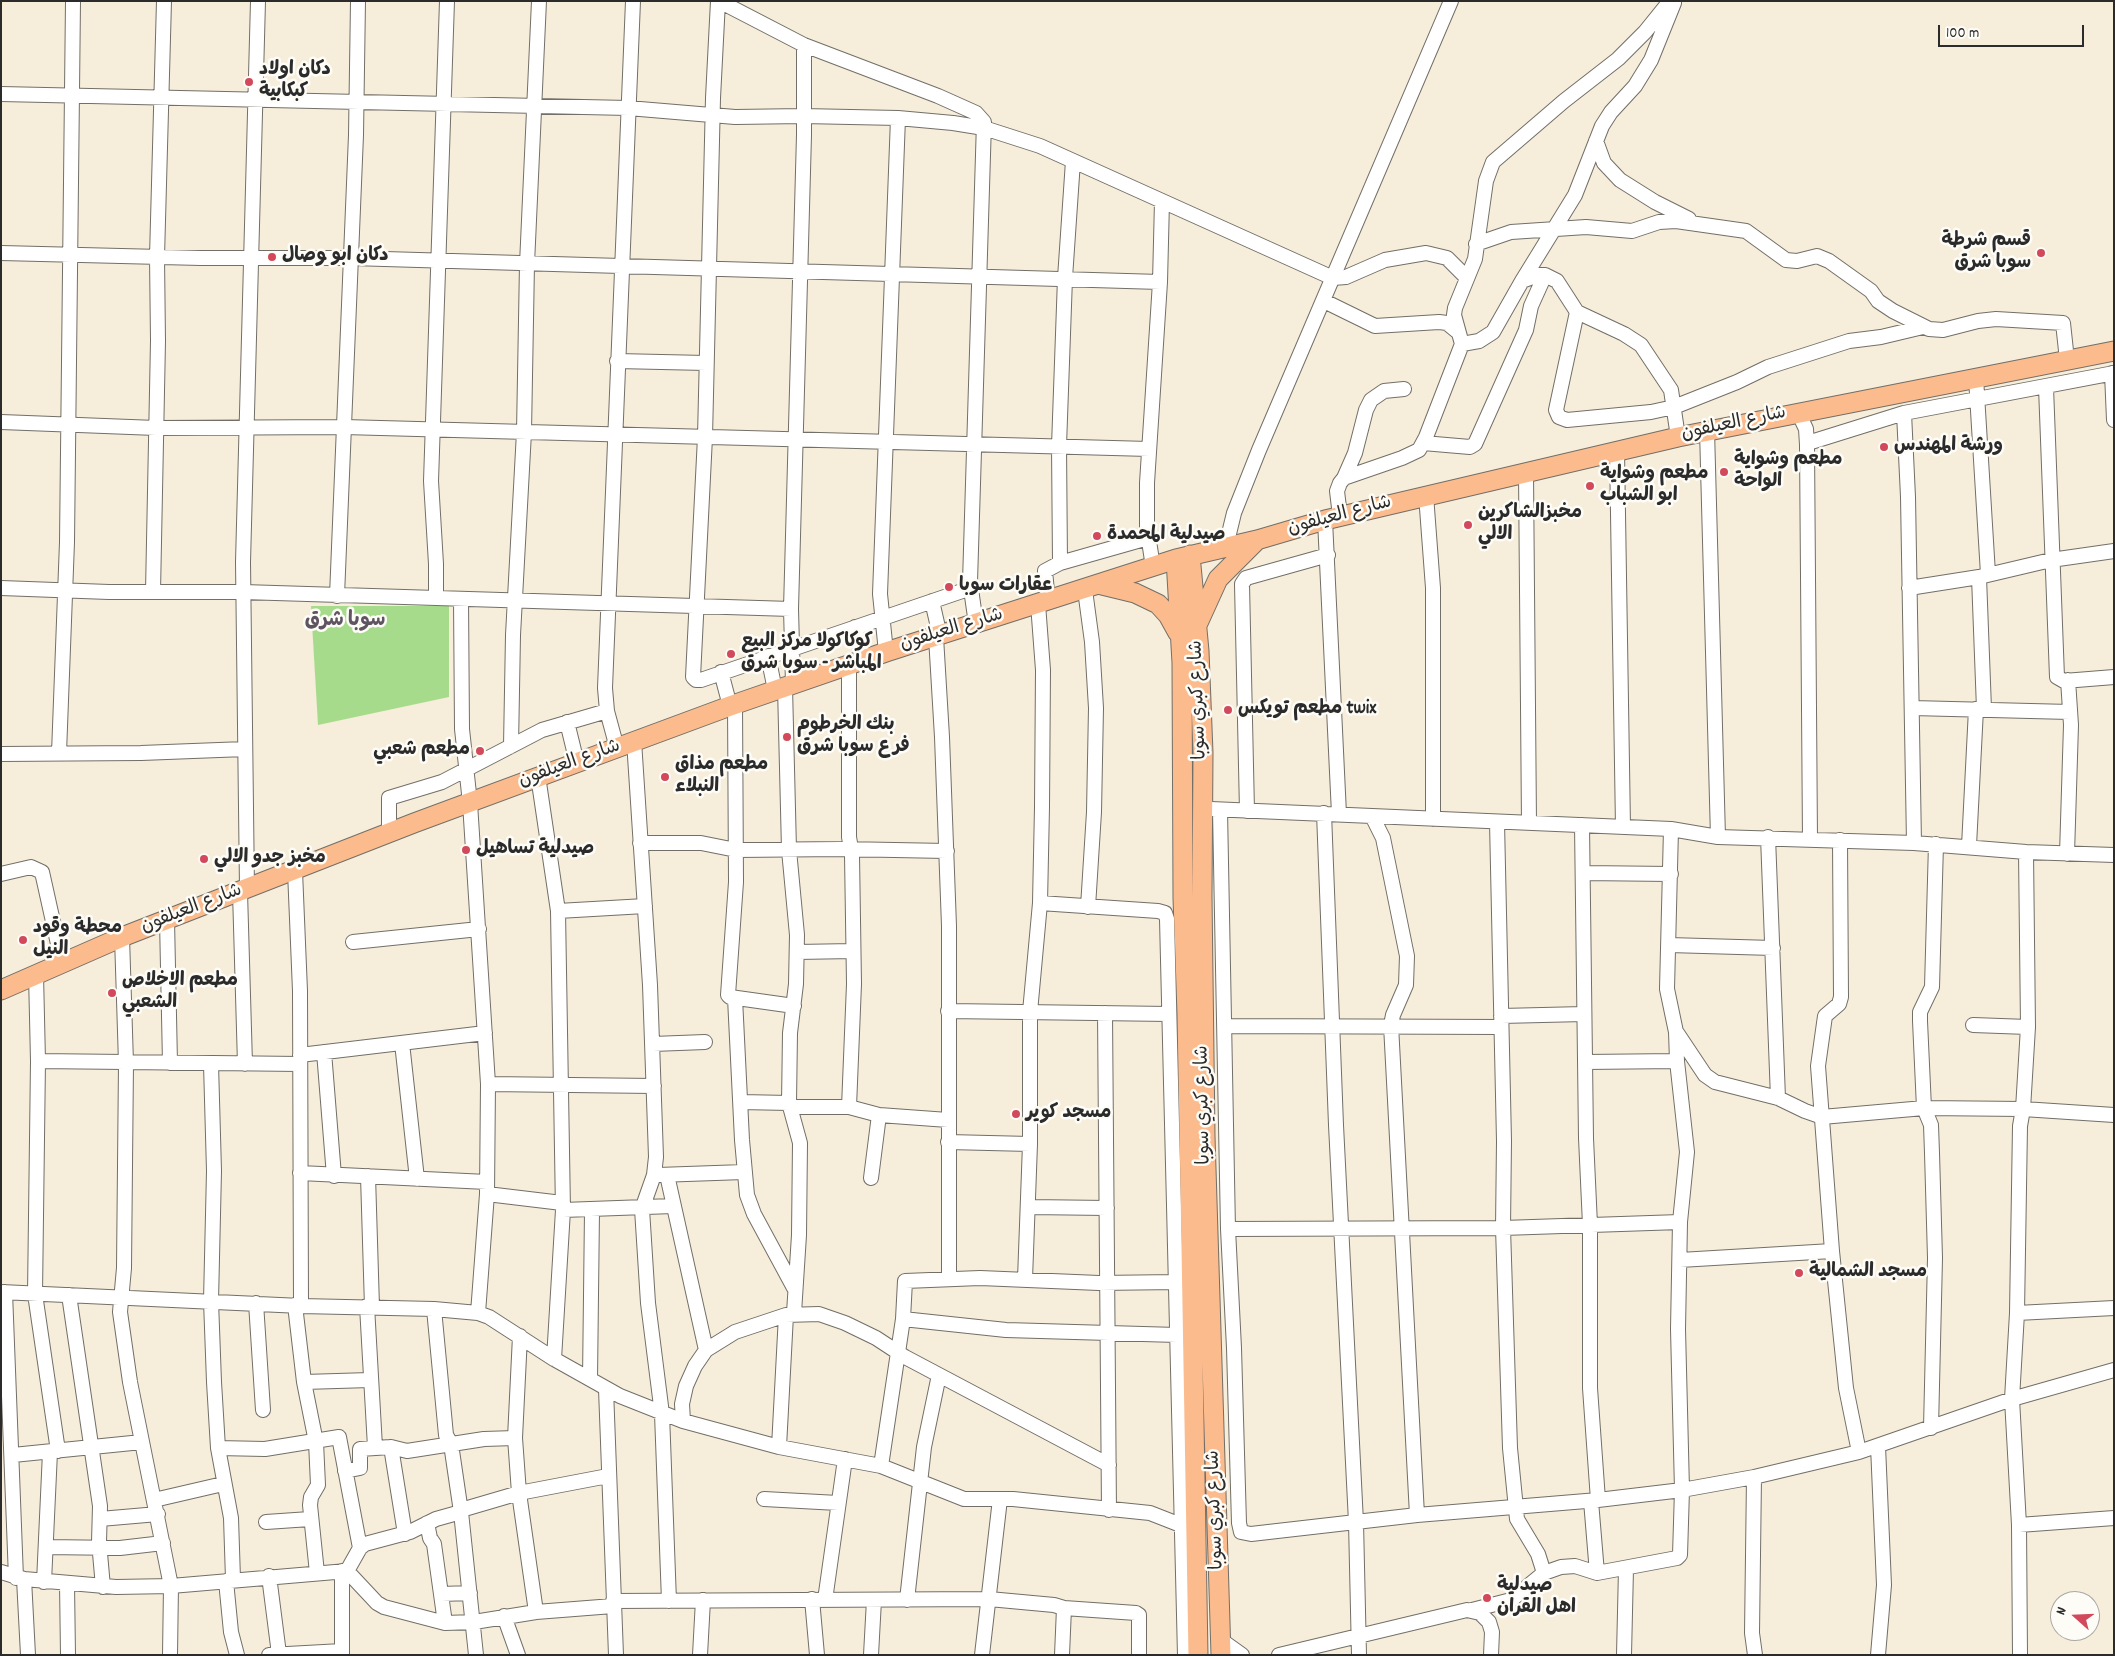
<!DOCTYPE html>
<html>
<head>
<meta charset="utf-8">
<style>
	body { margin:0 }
	#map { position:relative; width:2115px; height:1656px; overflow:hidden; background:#f6edda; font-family:Dekko,sans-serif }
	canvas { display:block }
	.frame { position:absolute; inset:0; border:2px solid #2b2b2b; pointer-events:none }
	.north { position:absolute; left:2050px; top:1591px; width:50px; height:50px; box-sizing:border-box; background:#fdfcf7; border:1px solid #a9a8a5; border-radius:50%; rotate:290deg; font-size:14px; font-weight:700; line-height:20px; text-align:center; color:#2b2b2b }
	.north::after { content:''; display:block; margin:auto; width:18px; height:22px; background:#d1495b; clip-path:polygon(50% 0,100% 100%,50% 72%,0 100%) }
	.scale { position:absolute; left:1938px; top:25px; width:146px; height:22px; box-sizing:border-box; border:2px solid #2b2b2b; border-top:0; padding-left:6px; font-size:15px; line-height:18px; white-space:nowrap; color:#2b2b2b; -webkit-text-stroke:4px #fdfcf7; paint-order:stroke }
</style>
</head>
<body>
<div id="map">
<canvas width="2115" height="1656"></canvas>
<div class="frame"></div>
<div class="north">N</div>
<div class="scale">100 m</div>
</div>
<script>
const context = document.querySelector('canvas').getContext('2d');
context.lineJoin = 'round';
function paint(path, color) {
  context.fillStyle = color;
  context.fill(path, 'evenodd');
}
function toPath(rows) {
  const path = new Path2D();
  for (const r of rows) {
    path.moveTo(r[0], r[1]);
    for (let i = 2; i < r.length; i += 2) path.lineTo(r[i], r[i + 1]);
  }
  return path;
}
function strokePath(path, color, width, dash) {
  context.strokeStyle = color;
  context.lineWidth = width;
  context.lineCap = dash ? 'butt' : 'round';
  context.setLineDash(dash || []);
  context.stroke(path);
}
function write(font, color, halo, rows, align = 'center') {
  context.font = font + ' Dekko,"Playpen Sans Arabic",sans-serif';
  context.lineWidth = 5;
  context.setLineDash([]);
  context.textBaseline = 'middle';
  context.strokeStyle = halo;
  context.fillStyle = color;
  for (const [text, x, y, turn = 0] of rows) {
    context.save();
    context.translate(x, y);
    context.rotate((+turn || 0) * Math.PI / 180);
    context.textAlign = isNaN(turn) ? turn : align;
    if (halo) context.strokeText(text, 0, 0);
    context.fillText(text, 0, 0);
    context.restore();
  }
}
const green = toPath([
	[311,606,449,606,449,697,318,725]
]);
const minor = toPath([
	[718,1,713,98,705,437,693,677,696,680,701,680,971,588],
	[719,1,804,45,938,96,976,113,984,122,970,582,976,624],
	[1,94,628,108,735,117,803,116,898,118,953,123,984,128,1040,146,1333,278,1346,277,1385,260,1426,253,1447,258,1467,278],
	[1596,141,1604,163,1620,180,1655,202,1689,219],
	[1476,244,1511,232,1586,227,1632,231,1659,222,1676,221,1746,231,1786,260,1797,261,1817,256,1829,261,1871,291,1878,301,1893,311,1929,329,1943,330,1978,321,1996,319,2063,323,2067,360],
	[1,253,201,258,351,258,1160,282],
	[1522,281,1575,195,1602,126,1611,112,1635,86,1651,60,1674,3],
	[1324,301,1375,326,1439,322,1447,323,1458,332],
	[1577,312,1556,410,1559,417,1567,420,1651,412,1674,407,1737,382,1768,367,1849,341,1881,337,1923,327],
	[1462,344,1454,315,1455,308,1475,259,1486,181,1493,162,1564,101,1618,59,1645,32,1670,1],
	[617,361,706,363],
	[2112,373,2114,420],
	[1976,378,1988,574],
	[2046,387,2057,677,2064,681,2114,677],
	[1798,412,1806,429,1807,445,1810,839],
	[1904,413,1908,497,1914,843],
	[1,422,156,428,344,427,1149,449],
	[1707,430,1718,837],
	[1423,443,1470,447,1475,444,1526,330,1531,306,1545,275],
	[1807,445,1811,442,1904,413,2114,373],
	[1617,451,1623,827],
	[1526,473,1529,823],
	[1344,478,1355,453,1366,410,1371,400,1384,391,1404,389],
	[1426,495,1433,588,1433,819],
	[1340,516,1337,491,1340,483,1344,478,1402,458,1419,450,1426,437,1462,344,1479,341,1493,332,1522,281,1538,275,1545,275,1557,281,1577,312,1624,334,1641,345,1671,390,1678,437],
	[1325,520,1339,814],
	[1226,546,1234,513,1259,450,1451,1],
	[1060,563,1148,538],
	[1153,567,1147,528,1147,483,1160,282,1162,201],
	[1979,577,1984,709],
	[1,588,109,592,243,592,791,609],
	[1909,588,1979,577,2051,560,2114,551],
	[1085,590,1092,642,1096,708,1094,812,1088,907],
	[153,592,158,341,157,257,164,1],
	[337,596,356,135,358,1],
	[436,598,436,564,431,481,447,1],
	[461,599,462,729,470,803,488,1084,487,1194,478,1313],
	[932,601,940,636],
	[1048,601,1045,571,1060,563,1059,446,1065,278,1073,161],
	[855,627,864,659],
	[936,637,942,737,949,926,949,1279],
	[886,652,880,594,898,118],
	[768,656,775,690],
	[849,664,849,837,852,855,854,984,849,1107],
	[721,672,730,706],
	[793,684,791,609,804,135,804,45],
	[785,687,789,850,797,935,796,984,790,1033,789,1103,800,1143,799,1235,794,1313],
	[735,704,736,882,728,995,730,997,794,1006],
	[1912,708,2070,712],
	[567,722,577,763],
	[634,741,650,985,656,1157,654,1175,642,1209,648,1303,662,1414,669,1601],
	[511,746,513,635,524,432,527,264,539,1],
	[617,748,607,711,605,688,633,1],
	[59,753,67,542,73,1],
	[1,754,141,753,245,749],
	[538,776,558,911,563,1210,554,1359],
	[1211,809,1671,829,1718,837,1914,843,2026,852,2114,855],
	[1220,810,1228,1229,1234,1348,1239,1523,1241,1532,1251,1534,1417,1515,1598,1500,1682,1490,1754,1477,1859,1452,2012,1399,2114,1370],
	[1247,811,1242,584,1246,578,1328,555],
	[1324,813,1336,1125,1356,1522,1359,1655],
	[1372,816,1383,838,1407,956,1406,985,1393,1015,1391,1025,1417,1515],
	[1497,822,1504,1141,1503,1228,1510,1448,1517,1519,1538,1554,1544,1573],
	[1582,825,1586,1138,1590,1225,1590,1388,1598,1500],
	[389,833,389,798,442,782,542,730,607,711],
	[1768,837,1778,1098],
	[640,843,701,843,736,850,842,849,947,851],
	[1969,846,1976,709],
	[2067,854,2071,725,2068,680],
	[295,871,300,991,301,1306],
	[1583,873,1671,874],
	[1,874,31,867,42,872,62,962],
	[247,889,243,562,258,1],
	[240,892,245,1064],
	[1040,903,1158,911,1165,913,1167,919,1185,1655],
	[558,911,645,906],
	[167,920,170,1063],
	[122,937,126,1063,124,1268,120,1312,130,1382,171,1586,170,1655],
	[353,942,479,929],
	[1669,945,1773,948],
	[797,952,853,951],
	[36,974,38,1061,300,1064],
	[735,998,742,1140,747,1195,754,1214,794,1288],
	[948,1011,1169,1014],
	[1105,1013,1109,1510],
	[1501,1016,1584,1014],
	[1973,1025,2028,1027],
	[1225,1026,1501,1027],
	[1677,1033,1705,1075,1715,1082,1778,1098,1805,1111,1822,1117,1924,1108,2023,1109,2114,1115],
	[402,1043,417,1179],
	[653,1044,705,1042],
	[324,1052,334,1176],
	[300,1055,485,1033],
	[38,1061,35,1294,58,1451],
	[1585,1062,1677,1061],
	[211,1064,214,1171,211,1301,214,1382,218,1448,231,1518,233,1579],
	[488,1084,654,1086],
	[741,1102,789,1103],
	[790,1107,849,1107,879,1115,948,1120],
	[948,1142,1030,1144],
	[300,1173,487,1182],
	[658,1175,744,1172],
	[667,1175,706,1350],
	[368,1176,372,1307],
	[871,1178,879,1115],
	[487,1194,562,1203],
	[1029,1207,1107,1208],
	[563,1210,673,1206],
	[1228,1229,1503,1228,1680,1222],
	[1832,1251,1818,1066,1825,1016,1839,1004,1841,997,1840,840],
	[1680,1260,1832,1251,1846,1388,1859,1452],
	[1025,1279,1030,1144,1030,1012,1040,903,1042,807,1043,670,1038,604],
	[1,1292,301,1306,434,1309,478,1313,489,1317,554,1359,620,1396,683,1421,779,1447,881,1466,964,1499,1013,1499,1150,1513,1196,1531],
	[5,1292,16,1578],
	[69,1295,100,1506,99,1542,103,1587],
	[256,1303,263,1410],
	[295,1305,304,1382,316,1442,318,1485,311,1497,310,1505,317,1573],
	[367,1306,375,1447],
	[434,1309,446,1435,451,1444,461,1512,476,1655],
	[2017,1313,2114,1308],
	[903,1319,1006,1330,1177,1335],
	[520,1336,515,1438,519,1493,536,1612],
	[590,1379,592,1211],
	[304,1382,370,1380],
	[606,1389,616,1655],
	[683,1421,682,1404,686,1386,695,1366,706,1350,735,1332,786,1315,819,1314,845,1323,876,1338,905,1357,1109,1465],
	[1931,1428,1935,1258,1932,1153,1931,1125,1924,1108,1920,1021,1920,1012,1932,987,1936,844],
	[1878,1446,1884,1585,1878,1655],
	[391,1447,405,1534],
	[779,1447,786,1315],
	[218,1448,265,1449,339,1437,360,1548],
	[13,1455,142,1442],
	[881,1466,903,1319,905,1281,980,1278,1099,1283,1176,1282],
	[345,1471,360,1468,360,1449,391,1447,407,1451,484,1439,515,1438],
	[1754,1477,1752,1633,1755,1655],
	[764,1499,838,1503],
	[154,1500,223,1484],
	[1591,1501,1597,1573],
	[461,1510,519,1493,608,1476],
	[100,1519,158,1514],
	[266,1522,310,1519],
	[427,1523,430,1538,434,1544,445,1623],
	[2019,1525,2114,1518],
	[46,1547,120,1548,163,1543],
	[347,1571,377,1603,384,1607,445,1623,474,1622,536,1612,613,1606],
	[1,1572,24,1579,116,1587,171,1586,347,1571,360,1548,365,1544,410,1532,436,1519,461,1512],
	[269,1576,279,1654],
	[24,1579,28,1655],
	[226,1581,231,1632,237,1655],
	[44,1582,50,1452],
	[67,1584,68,1655],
	[442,1594,470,1593],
	[812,1599,817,1655],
	[825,1600,845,1459],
	[907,1600,924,1447,939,1375],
	[613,1601,989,1599,1054,1605,1064,1608,1136,1613,1139,1615,1139,1655],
	[1472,1610,1511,1600,1544,1573,1561,1567,1575,1566,1597,1573,1677,1558,1680,1555,1682,1490,1678,1329,1680,1222,1687,1152,1677,1061,1676,1032,1667,989,1671,829],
	[504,1616,518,1655],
	[1221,1640,1242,1655],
	[269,1655,342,1651],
	[342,1655,342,1571],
	[700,1655,703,1600],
	[871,1655,874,1600],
	[982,1655,1000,1499],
	[1062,1655,1064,1608],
	[1279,1655,1467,1610,1480,1613,1489,1622,1492,1632,1491,1655],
	[1624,1655,1626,1569],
	[2020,1655,2019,1525,2012,1399,2017,1313,2020,1126,2023,1109,2028,1027,2026,852]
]);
const highway = toPath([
	[1190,555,1199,651,1203,753,1202,896,1205,1136,1221,1655],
	[1176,559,1182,663,1183,898,1187,1014,1198,1655],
	[1102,585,1135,593,1158,604,1168,615,1178,633],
	[1198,623,1218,579,1256,541],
	[1,990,122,937,414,823,730,706,886,652,1176,559,1257,540,1325,520,1678,437,2114,351]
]);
const markers = [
	[249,82,5,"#d1495b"],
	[2041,253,5,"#d1495b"],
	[272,257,5,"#d1495b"],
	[1884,447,5,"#d1495b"],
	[1724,472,5,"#d1495b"],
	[1590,486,5,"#d1495b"],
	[1468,525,5,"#d1495b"],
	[1097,536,5,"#d1495b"],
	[949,587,5,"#d1495b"],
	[731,654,5,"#d1495b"],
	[1228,710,5,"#d1495b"],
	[787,737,5,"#d1495b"],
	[480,751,5,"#d1495b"],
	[665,777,5,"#d1495b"],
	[466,850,5,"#d1495b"],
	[204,859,5,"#d1495b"],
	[23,940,5,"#d1495b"],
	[112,993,5,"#d1495b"],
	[1016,1114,5,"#d1495b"],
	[1799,1273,5,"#d1495b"],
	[1487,1598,5,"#d1495b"]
];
const poiNames = [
	["دكان اولاد",259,71],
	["كبكابية",259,93],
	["قسم شرطة",2031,242,"right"],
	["سوبا شرق",2031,264,"right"],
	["دكان ابو وصال",282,257],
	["ورشة المهندس",1894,447],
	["مطعم وشواية",1734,461],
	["الواحة",1734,483],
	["مطعم وشواية",1600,475],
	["ابو الشباب",1600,497],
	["مخبزالشاكرين",1478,514],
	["الالي",1478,536],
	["صيدلية المحمدة",1107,536],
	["عقارات سوبا",959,587],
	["كوكاكولا مركز البيع",741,643],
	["المباشر - سوبا شرق",741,665],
	["مطعم تويكس twix",1238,710],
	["بنك الخرطوم",797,726],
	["فرع سوبا شرق",797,748],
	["مطعم شعبي",470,751,"right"],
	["مطعم مذاق",675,766],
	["النبلاء",675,788],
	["صيدلية تساهيل",476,850],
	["مخبز جدو الالي",214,859],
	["محطة وقود",33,929],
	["النيل",33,951],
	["مطعم الاخلاص",122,982],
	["الشعبي",122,1004],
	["مسجد كوير",1026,1114],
	["مسجد الشمالية",1809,1273],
	["صيدلية",1497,1587],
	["اهل القران",1497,1609]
];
const streetNames = [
	["شارع العيلفون",1734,425,-12],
	["شارع العيلفون",1340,517,-15],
	["شارع العيلفون",952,631,-17],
	["شارع كبري سوبا",1200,700,-92],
	["شارع العيلفون",570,765,-20],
	["شارع العيلفون",192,910,-21],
	["شارع كبري سوبا",1205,1105,-91],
	["شارع كبري سوبا",1217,1510,-92]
];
const neighbourhoodNames = [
	["سوبا شرق",345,622]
];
paint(green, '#a6db8b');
strokePath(minor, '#726f68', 16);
strokePath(highway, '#726f68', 21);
strokePath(minor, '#fff', 14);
strokePath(highway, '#fbbb8d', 19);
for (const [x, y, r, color] of markers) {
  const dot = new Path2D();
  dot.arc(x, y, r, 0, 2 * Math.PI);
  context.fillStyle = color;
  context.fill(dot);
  strokePath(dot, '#fdfcf7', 2);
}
write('bold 19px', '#2b2b2b', '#fdfcf7', poiNames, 'left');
write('19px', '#2b2b2b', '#fdfcf7', streetNames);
write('bold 20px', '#5f5561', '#fdfcf7', neighbourhoodNames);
</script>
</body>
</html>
